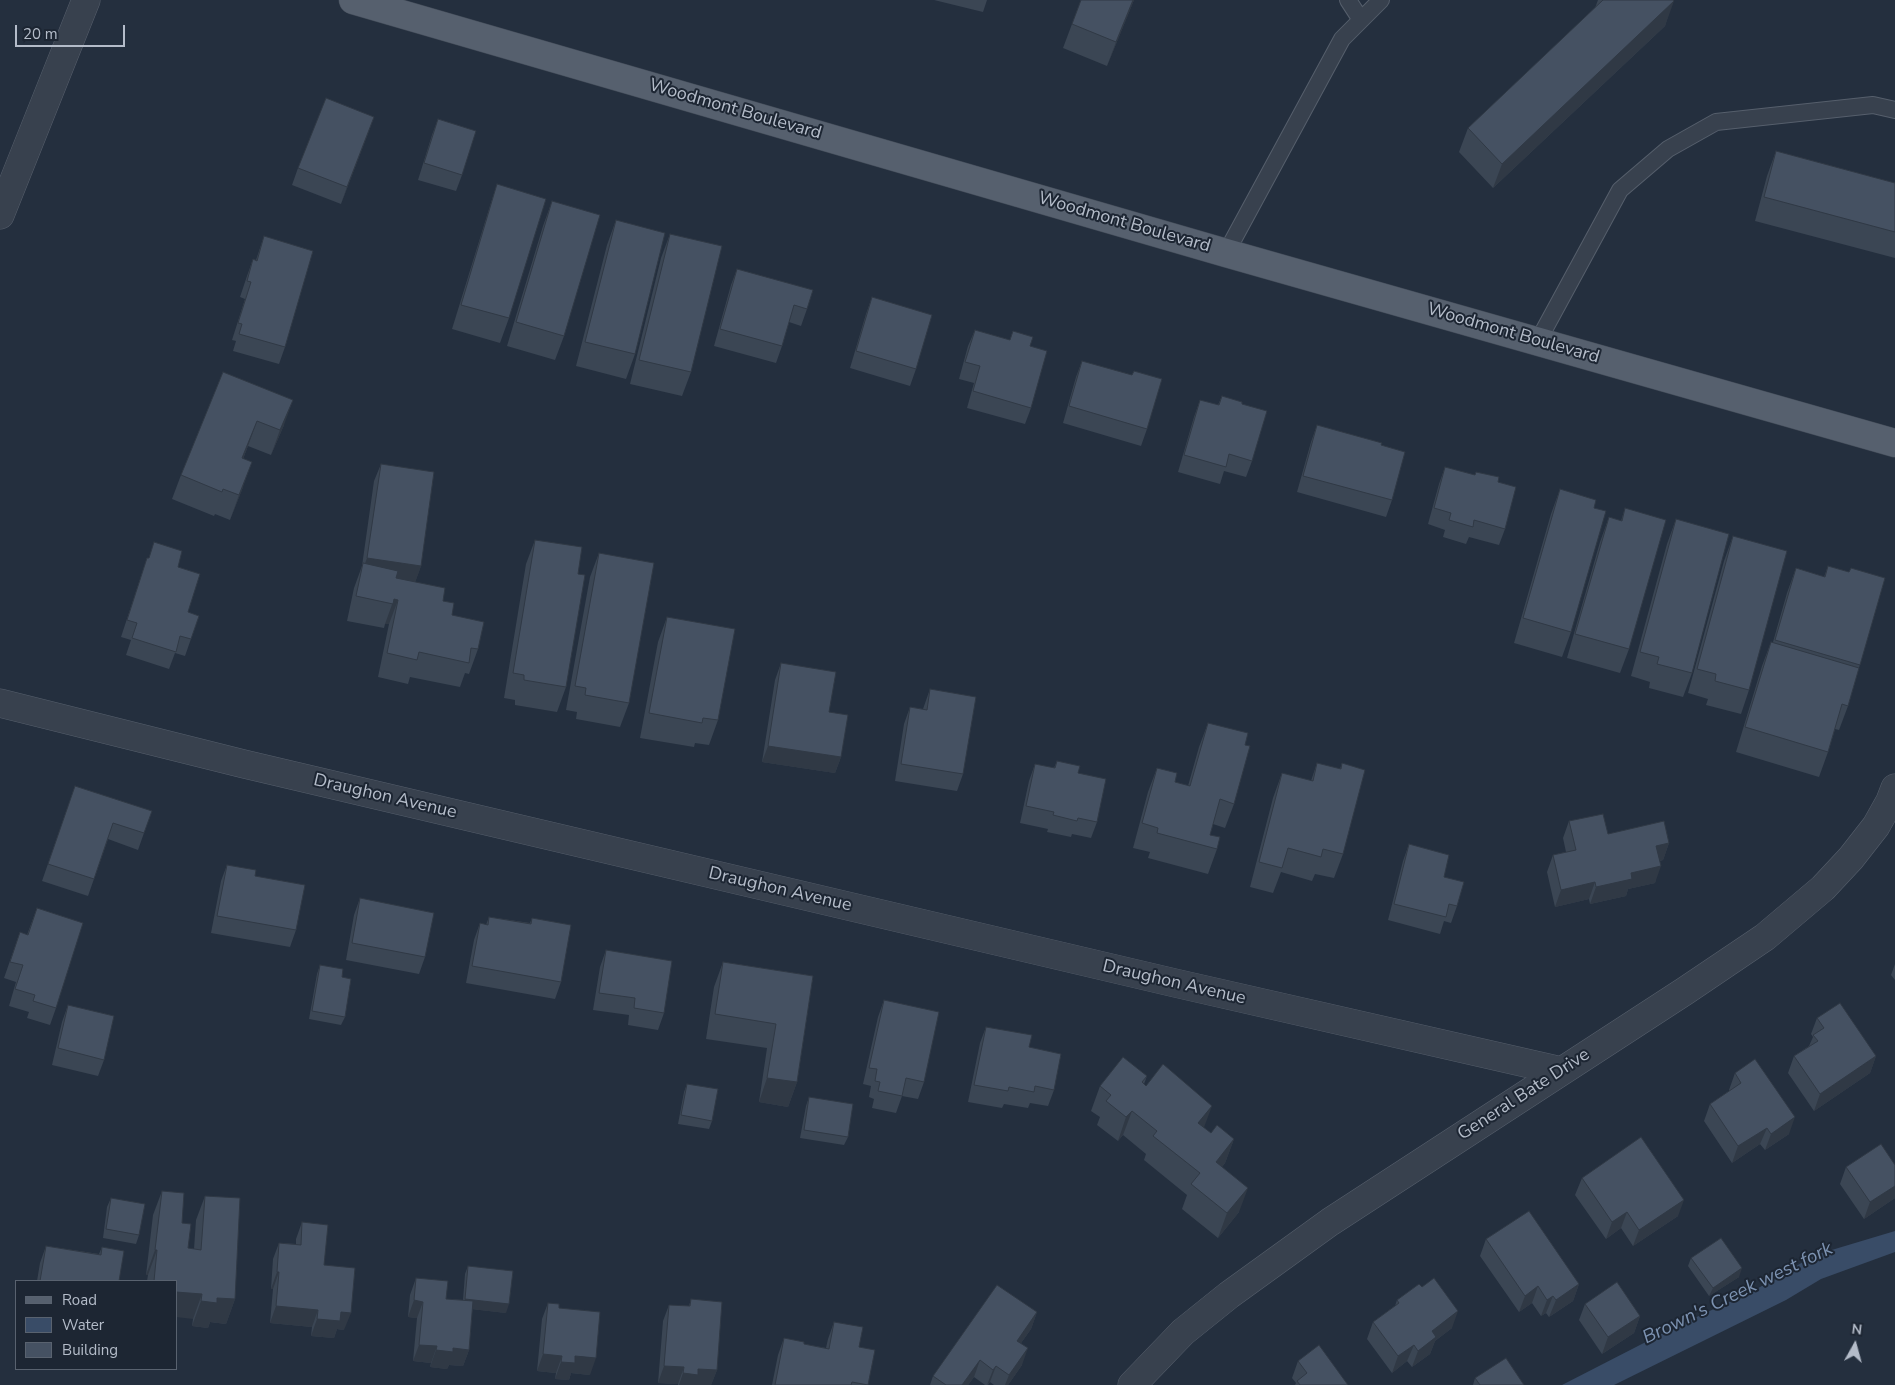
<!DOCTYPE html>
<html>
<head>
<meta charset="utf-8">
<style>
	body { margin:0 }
	#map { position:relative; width:1895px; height:1385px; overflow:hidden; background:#242f3e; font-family:"Nunito Sans",sans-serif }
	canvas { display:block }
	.legend { position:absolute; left:15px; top:1280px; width:162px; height:90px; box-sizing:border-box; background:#1d2633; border:1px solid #59626f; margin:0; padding:6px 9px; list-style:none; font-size:15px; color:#b4bcc9 }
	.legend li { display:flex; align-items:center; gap:10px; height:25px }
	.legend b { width:25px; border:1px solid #59626f }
	.north { position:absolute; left:1830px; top:1320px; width:50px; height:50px; -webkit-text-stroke:4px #1d2633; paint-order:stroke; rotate:7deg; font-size:14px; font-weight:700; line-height:20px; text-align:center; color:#b4bcc9 }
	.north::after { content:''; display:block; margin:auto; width:18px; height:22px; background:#b4bcc9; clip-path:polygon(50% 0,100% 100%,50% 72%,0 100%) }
	.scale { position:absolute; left:15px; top:25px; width:110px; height:22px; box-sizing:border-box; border:2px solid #b4bcc9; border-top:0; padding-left:6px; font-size:15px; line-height:18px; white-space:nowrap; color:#b4bcc9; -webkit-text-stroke:4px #1d2633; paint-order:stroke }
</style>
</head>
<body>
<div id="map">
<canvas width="1895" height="1385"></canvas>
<ul class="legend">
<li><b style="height:6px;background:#56606e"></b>Road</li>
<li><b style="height:14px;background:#394c67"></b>Water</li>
<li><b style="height:14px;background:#455162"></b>Building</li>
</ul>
<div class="north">N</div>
<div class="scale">20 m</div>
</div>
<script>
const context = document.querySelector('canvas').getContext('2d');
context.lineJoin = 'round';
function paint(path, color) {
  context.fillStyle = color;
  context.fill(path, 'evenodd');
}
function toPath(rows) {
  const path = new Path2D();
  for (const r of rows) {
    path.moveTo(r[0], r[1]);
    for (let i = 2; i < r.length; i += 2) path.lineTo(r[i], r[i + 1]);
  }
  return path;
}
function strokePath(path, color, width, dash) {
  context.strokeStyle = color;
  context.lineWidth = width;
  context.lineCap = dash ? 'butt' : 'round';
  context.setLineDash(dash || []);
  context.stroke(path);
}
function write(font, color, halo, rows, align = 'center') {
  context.font = font + ' "Nunito Sans",sans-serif';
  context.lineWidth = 4;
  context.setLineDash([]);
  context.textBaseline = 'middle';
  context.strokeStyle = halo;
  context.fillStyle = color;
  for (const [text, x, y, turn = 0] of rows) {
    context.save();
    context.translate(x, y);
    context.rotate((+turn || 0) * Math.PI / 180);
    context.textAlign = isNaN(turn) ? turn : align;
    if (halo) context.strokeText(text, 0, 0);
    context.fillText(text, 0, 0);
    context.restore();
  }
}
const water = toPath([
	[1895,1231,1895,1252,1821,1279,1786,1300,1614,1385,1562,1385,1675,1327,1755,1290,1815,1255]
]);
const service = toPath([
	[1348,0,1361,20],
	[1226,253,1342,39,1381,0],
	[1538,341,1620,190,1668,149,1716,122,1873,105,1895,110]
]);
const minor = toPath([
	[0,703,244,764,1175,983,1561,1071],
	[1132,1385,1183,1332,1229,1295,1330,1222,1685,991,1765,937,1823,888,1851,858,1876,826,1890,801,1895,788]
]);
const tertiary = toPath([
	[0,215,86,0]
]);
const primary = toPath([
	[353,0,1226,253,1895,443]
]);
const wall = toPath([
	[934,0,987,0,983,12],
	[1081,0,1134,0,1107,66,1063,48],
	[1598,0,1673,0,1665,26,1493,188,1459,152,1468,128,1595,8],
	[374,117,341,204,292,185,298,168],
	[438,119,462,175,456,191,418,180,432,135],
	[1776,151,1895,183,1895,258,1755,221,1767,176],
	[497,184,509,318,500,343,452,329,489,209],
	[552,201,564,336,555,360,507,346,543,226],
	[616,220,635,354,626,379,576,366,607,245],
	[670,234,691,372,682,396,630,384,661,258],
	[264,236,285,347,279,364,233,351,236,341,232,340,245,299,240,297,247,276,253,259,256,260],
	[737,269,807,309,801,326,789,322,782,346,776,363,714,346,731,285],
	[872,297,916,369,910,386,850,368,866,314],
	[975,330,1010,340,1013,331,1030,346,1031,408,1025,424,967,408,974,383,959,379,968,346],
	[1082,361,1147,429,1141,446,1063,423,1076,377],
	[223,372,284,425,271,455,248,446,243,459,243,487,230,520,215,514,214,516,172,499,181,475],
	[1222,396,1242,404,1252,461,1246,477,1224,471,1220,484,1178,472,1194,417,1200,400,1218,405],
	[1317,425,1381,445,1392,500,1386,517,1297,492,1311,442],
	[381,464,421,566,415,582,443,601,452,615,478,649,469,674,465,673,460,687,410,677,408,684,378,677,389,624,385,624,384,628,347,621,354,588,362,566,374,481],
	[1445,467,1498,482,1505,529,1499,545,1469,537,1466,544,1443,537,1445,530,1428,524,1439,484],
	[1560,489,1594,508,1571,632,1562,657,1514,643,1551,514],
	[1625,508,1629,649,1620,673,1567,658,1600,542,1609,517,1621,521],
	[1676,519,1692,673,1683,697,1649,688,1650,682,1631,676,1667,544],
	[1733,536,1749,690,1741,714,1706,705,1708,699,1688,693,1724,561],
	[535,540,578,574,566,687,557,712,515,705,515,700,504,698,526,564],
	[599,553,629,703,620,727,576,719,577,712,566,710,590,577],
	[147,558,178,567,188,612,199,616,185,656,175,653,169,669,126,655,131,640,121,637],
	[1828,566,1849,572,1885,578,1848,706,1839,730,1835,729,1828,752,1819,777,1736,752,1762,666,1771,642,1773,642,1787,593,1796,568,1824,577],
	[667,617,718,720,709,745,695,743,694,747,640,738,658,642],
	[781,663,829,712,841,757,835,773,762,762,775,680],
	[930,689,963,774,957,791,895,781,904,724,910,707,923,709],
	[1208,723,1245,745,1234,804,1225,828,1213,824,1210,835,1217,849,1208,874,1148,858,1150,852,1133,848,1148,792,1157,768,1175,782,1188,786,1199,747],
	[1057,761,1078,773,1097,822,1091,838,1072,834,1071,837,1047,832,1048,829,1020,823,1029,781,1035,764,1054,768],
	[1317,763,1340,769,1342,763,1343,854,1334,878,1315,874,1312,881,1281,872,1273,893,1250,887,1273,798,1282,773,1311,781],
	[75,786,144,833,138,850,108,839,88,896,42,881],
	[1569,821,1608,834,1669,843,1663,860,1660,861,1655,883,1628,889,1626,896,1590,904,1589,899,1555,907,1547,872,1553,855,1566,852,1563,838],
	[1409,844,1444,877,1457,906,1451,923,1444,921,1440,934,1388,920,1403,861],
	[227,865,255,876,296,930,290,947,211,933,221,881],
	[360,898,425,957,419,974,346,960,354,915],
	[37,908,56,1008,50,1025,27,1018,29,1012,9,1006,16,982,4,978,20,932,27,935],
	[489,917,530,923,532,918,561,982,555,999,466,983,474,940,480,923,486,925],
	[606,950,664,1013,658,1030,628,1025,629,1015,593,1010,600,967],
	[723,962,813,976,797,1082,788,1107,759,1102,767,1048,706,1039,714,987],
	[1895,964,1895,980,1891,975],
	[320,965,342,977,345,1017,341,1025,309,1019,317,974],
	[884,1000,924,1082,918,1099,902,1096,896,1113,872,1108,874,1099,869,1097,871,1086,863,1084,878,1017],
	[68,1005,104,1060,98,1076,52,1065,62,1022],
	[1817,1018,1876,1056,1870,1073,1814,1111,1788,1073,1794,1056,1809,1046,1813,1037,1811,1034],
	[986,1027,1029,1047,1054,1090,1048,1106,1030,1103,1028,1108,1004,1104,1002,1108,968,1102,980,1043],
	[1735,1073,1789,1134,1765,1150,1760,1144,1732,1163,1704,1121,1710,1104,1729,1091,1729,1090],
	[1147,1076,1144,1084,1211,1133,1234,1139,1225,1163,1222,1167,1239,1212,1218,1238,1182,1209,1187,1195,1144,1160,1146,1154,1123,1135,1118,1141,1097,1125,1100,1117,1091,1111,1100,1086],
	[687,1084,712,1121,709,1129,678,1124,684,1092],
	[809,1097,848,1137,844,1145,800,1138,806,1106],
	[1895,1165,1895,1198,1864,1219,1840,1184,1846,1167],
	[1582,1178,1678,1216,1633,1246,1621,1228,1606,1239,1575,1195],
	[162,1191,182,1223,188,1248,194,1249,196,1220,205,1196,235,1299,226,1324,210,1322,208,1328,192,1326,193,1319,176,1281,147,1281,148,1275,146,1275,153,1215],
	[111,1198,139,1235,136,1244,103,1238,107,1207],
	[302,1222,324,1265,344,1330,337,1329,334,1338,311,1336,312,1327,270,1323,273,1289,271,1289,273,1259,279,1243,296,1244,296,1239],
	[1486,1239,1579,1284,1573,1301,1549,1317,1546,1313,1541,1316,1532,1303,1519,1312,1480,1256],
	[46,1246,99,1254,102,1247,119,1281,37,1281,40,1263],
	[1691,1258,1739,1277,1709,1296,1688,1266],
	[468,1266,506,1313,472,1309,469,1350,463,1366,449,1365,447,1369,430,1367,431,1363,413,1361,417,1318,408,1317,410,1295,416,1278,446,1299,463,1300,465,1274],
	[691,1299,717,1370,711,1385,678,1385,678,1384,658,1383,663,1321,669,1305,689,1306],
	[1397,1300,1452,1328,1435,1341,1430,1354,1412,1367,1407,1361,1392,1373,1367,1339,1373,1322,1395,1306],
	[548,1303,559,1308,590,1375,571,1373,569,1380,555,1379,556,1373,537,1371,542,1319],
	[1585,1304,1640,1316,1634,1333,1602,1354,1579,1320],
	[1037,1312,1031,1329,1021,1343,1022,1365,1008,1385,994,1385,990,1382,988,1385,985,1385,974,1377,968,1385,930,1385,933,1376],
	[834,1322,859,1347,868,1385,772,1385,778,1355,784,1338,804,1344,826,1348,828,1339],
	[1298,1361,1348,1385,1295,1385,1296,1383,1292,1378],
	[1475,1378,1524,1385,1473,1385]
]);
const shadedWall = toPath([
	[1133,0,1134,0,1107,66,1116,42],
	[1674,1,1665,26,1493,188,1502,164],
	[374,117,368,134,341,204,347,187],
	[293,400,284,425,271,455,280,430],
	[257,421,248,446,233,483,242,458],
	[252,462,243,487,230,520,239,495],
	[367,558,421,566,415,583,361,575],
	[394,599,398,600,389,624,385,624],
	[768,746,841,757,835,773,762,762],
	[1669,843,1663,860,1650,863,1656,846],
	[1661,866,1655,883,1628,889,1626,896,1590,904,1596,887,1631,873],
	[1595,882,1589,899,1555,907,1561,890],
	[1876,1056,1870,1073,1814,1111,1820,1094],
	[767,1078,797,1082,788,1107,759,1102],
	[1212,1106,1203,1130,1198,1123],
	[1132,1111,1123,1135,1118,1141,1126,1117],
	[1795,1117,1789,1134,1765,1150,1771,1134],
	[1767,1128,1760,1144,1732,1163,1738,1146],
	[1234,1139,1225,1163,1207,1186,1216,1162],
	[1895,1186,1895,1198,1864,1219,1870,1202],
	[1248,1188,1239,1212,1218,1238,1227,1213],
	[1684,1200,1678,1216,1633,1246,1639,1230],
	[1627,1212,1621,1228,1606,1239,1612,1222],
	[155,1250,157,1250,148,1275,146,1275],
	[1742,1268,1739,1277,1709,1296,1713,1288],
	[277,1272,279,1272,273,1289,271,1289],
	[1579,1284,1573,1301,1549,1317,1556,1300],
	[1538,1286,1532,1303,1519,1312,1525,1296],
	[176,1292,202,1294,193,1319,176,1317],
	[1553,1296,1546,1313,1541,1316,1547,1300],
	[217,1298,235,1299,226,1324,210,1322,208,1328,192,1326,201,1301],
	[465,1299,509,1304,506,1313,462,1308],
	[414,1300,423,1302,417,1318,408,1317],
	[276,1306,318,1310,312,1327,270,1323],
	[1458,1311,1452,1328,1435,1341,1430,1354,1412,1367,1418,1351,1432,1331],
	[341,1312,351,1313,344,1330,337,1329,334,1338,311,1336,317,1319],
	[1037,1312,1031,1329,1011,1357,1017,1341],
	[1640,1316,1634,1333,1602,1354,1608,1337],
	[419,1345,437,1346,431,1363,413,1361],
	[1414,1345,1407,1361,1392,1373,1398,1356],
	[453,1348,469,1350,463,1366,449,1365,447,1369,430,1367,436,1350],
	[1028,1348,1022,1365,1008,1385,1005,1385,1009,1375],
	[543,1354,562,1356,556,1373,537,1371],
	[575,1356,596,1358,590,1375,571,1373,569,1380,555,1379,561,1362],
	[980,1360,974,1377,968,1385,962,1385],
	[664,1366,684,1367,678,1384,658,1383],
	[996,1366,990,1382,987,1385,993,1370],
	[698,1369,717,1370,711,1385,679,1385,683,1373]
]);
const building = toPath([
	[1081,0,1133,0,1116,42,1072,24,1081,0],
	[1603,0,1673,0,1674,1,1502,164,1468,128,1603,0],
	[326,98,374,117,347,187,298,168,326,98],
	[438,119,476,131,462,175,424,163,438,119],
	[1776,151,1895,183,1895,232,1764,197,1776,151],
	[497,184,546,199,509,318,461,305,497,184],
	[552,201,600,215,564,336,516,322,552,201],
	[616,220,665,233,635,354,585,342,616,220],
	[670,234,722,246,691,372,639,360,670,234],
	[264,236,313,251,285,347,239,334,242,324,238,323,251,282,247,281,253,259,257,261,264,236],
	[737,269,813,290,807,309,794,305,782,346,720,329,737,269],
	[872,297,932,315,916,369,856,351,872,297],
	[975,330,1010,340,1013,331,1033,337,1030,346,1047,351,1031,408,973,391,980,366,965,362,975,330],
	[1082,361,1132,375,1134,371,1162,379,1147,429,1069,406,1082,361],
	[223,372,293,400,280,430,257,421,242,458,252,462,239,495,223,489,222,492,181,475,223,372],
	[1222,396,1242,402,1242,404,1267,411,1252,461,1229,454,1226,467,1184,455,1200,400,1219,405,1222,396],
	[1317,425,1382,443,1381,445,1405,452,1392,500,1303,476,1317,425],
	[381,464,434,472,421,566,367,558,381,464],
	[1445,467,1475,475,1476,472,1499,477,1498,482,1516,487,1505,529,1474,520,1473,527,1449,520,1451,513,1434,508,1445,467],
	[1560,489,1596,500,1594,508,1606,511,1571,632,1523,618,1560,489],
	[1625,508,1666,520,1629,649,1575,634,1609,517,1622,521,1625,508],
	[1676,519,1729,534,1692,673,1657,664,1659,657,1640,652,1676,519],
	[1733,536,1787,551,1749,690,1715,681,1716,674,1697,669,1733,536],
	[535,540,582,547,578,574,585,575,566,687,524,680,524,675,513,673,535,540],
	[154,542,182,551,178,567,200,574,188,612,199,616,191,639,180,636,176,652,132,638,137,623,127,620,147,558,149,558,154,542],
	[599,553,654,563,629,703,585,695,586,688,575,686,599,553],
	[363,563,398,571,396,578,445,588,443,601,454,603,452,615,484,622,478,649,471,648,469,663,419,652,417,660,387,653,398,600,394,599,393,604,356,596,363,563],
	[1828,566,1849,572,1851,568,1885,578,1860,665,1775,640,1796,568,1825,577,1828,566],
	[667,617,735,629,718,720,703,718,702,723,649,713,667,617],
	[1771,642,1859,668,1848,706,1842,704,1828,752,1745,727,1771,642],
	[781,663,836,672,829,712,848,715,841,757,768,746,781,663],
	[930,689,976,697,963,774,901,764,910,707,927,710,930,689],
	[1208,723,1248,733,1245,745,1250,746,1234,804,1220,799,1210,835,1220,837,1217,849,1157,833,1158,828,1142,823,1157,768,1177,773,1175,782,1190,786,1208,723],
	[1057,761,1080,766,1078,773,1106,779,1097,822,1078,818,1077,821,1053,815,1054,812,1026,806,1035,764,1055,768,1057,761],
	[1317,763,1341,769,1342,763,1365,770,1343,854,1323,849,1321,857,1288,848,1282,868,1259,862,1282,773,1313,781,1317,763],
	[75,786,152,811,144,833,113,823,94,879,48,864,75,786],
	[1603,814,1608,834,1664,821,1669,843,1656,846,1661,866,1631,873,1632,879,1596,887,1595,882,1561,890,1553,855,1576,850,1569,821,1603,814],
	[1409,844,1449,855,1444,877,1464,882,1457,906,1449,904,1446,917,1394,904,1409,844],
	[227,865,256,870,255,876,305,885,296,930,217,916,227,865],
	[360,898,434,913,425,957,352,943,360,898],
	[37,908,83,923,56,1008,33,1001,35,995,15,989,23,965,10,962,20,932,28,935,37,908],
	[489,917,531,924,532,918,571,925,561,982,472,966,480,923,488,925,489,917],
	[606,950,672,961,664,1013,634,1008,635,998,599,993,606,950],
	[723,962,813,976,797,1082,767,1078,776,1024,715,1014,723,962],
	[320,965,343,969,342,977,351,979,345,1017,312,1011,320,965],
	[884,1000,939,1012,924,1082,906,1078,902,1096,878,1091,880,1082,875,1081,877,1069,869,1068,884,1000],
	[1840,1003,1876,1056,1820,1094,1794,1056,1818,1041,1813,1035,1824,1028,1817,1018,1840,1003],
	[68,1005,114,1016,104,1060,58,1048,68,1005],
	[986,1027,1032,1035,1029,1047,1061,1054,1054,1090,1035,1086,1034,1092,1009,1087,1008,1091,974,1085,986,1027],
	[1123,1057,1147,1076,1142,1082,1146,1086,1163,1064,1212,1106,1198,1123,1211,1133,1217,1125,1234,1139,1216,1162,1248,1188,1227,1213,1191,1184,1200,1173,1153,1136,1157,1131,1132,1111,1126,1117,1106,1101,1111,1095,1100,1086,1123,1057],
	[1755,1059,1795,1117,1771,1134,1767,1128,1738,1146,1710,1104,1741,1083,1735,1073,1755,1059],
	[687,1084,718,1089,712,1121,681,1115,687,1084],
	[809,1097,853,1104,848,1137,804,1130,809,1097],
	[1641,1137,1684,1200,1639,1230,1627,1212,1612,1222,1582,1178,1641,1137],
	[1881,1144,1895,1165,1895,1186,1870,1202,1846,1167,1881,1144],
	[162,1191,184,1193,182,1223,191,1224,188,1248,201,1250,205,1196,240,1198,235,1299,217,1298,217,1303,201,1301,202,1294,176,1292,176,1281,154,1281,157,1250,155,1250,162,1191],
	[111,1198,145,1204,139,1235,106,1229,111,1198],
	[1529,1211,1579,1284,1556,1300,1553,1296,1547,1300,1538,1286,1525,1296,1486,1239,1529,1211],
	[302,1222,328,1225,324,1265,355,1268,351,1313,341,1312,340,1321,317,1319,318,1310,276,1306,279,1272,277,1272,279,1243,301,1245,302,1222],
	[1721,1238,1742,1268,1713,1288,1691,1258,1721,1238],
	[46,1246,101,1255,102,1247,124,1251,119,1281,40,1281,46,1246],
	[468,1266,513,1271,509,1304,465,1299,468,1266],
	[416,1278,448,1281,446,1299,473,1301,469,1350,453,1348,453,1352,436,1350,437,1346,419,1345,423,1302,414,1300,416,1278],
	[1434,1278,1458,1311,1432,1331,1436,1337,1418,1351,1414,1345,1398,1356,1373,1322,1399,1303,1397,1300,1419,1284,1422,1287,1434,1278],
	[1617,1282,1640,1316,1608,1337,1585,1304,1617,1282],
	[997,1285,1037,1312,1017,1341,1028,1348,1009,1375,996,1366,993,1370,980,1360,962,1385,946,1385,933,1376,997,1285],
	[691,1299,722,1302,717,1370,698,1369,698,1375,683,1373,684,1367,664,1366,669,1305,690,1306,691,1299],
	[548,1303,559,1304,559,1308,600,1312,596,1358,575,1356,575,1363,561,1362,562,1356,543,1354,548,1303],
	[834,1322,863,1327,859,1347,875,1350,868,1385,852,1382,851,1385,775,1385,784,1338,804,1342,804,1344,829,1349,834,1322],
	[1319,1345,1348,1385,1300,1385,1297,1381,1307,1373,1298,1361,1319,1345],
	[1506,1358,1524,1385,1480,1385,1475,1378,1506,1358]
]);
const streetNames = [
	["Woodmont Boulevard",735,110,16],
	["Woodmont Boulevard",1124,223,16],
	["Woodmont Boulevard",1513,334,16],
	["Draughon Avenue",385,797,13],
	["Draughon Avenue",780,890,13],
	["Draughon Avenue",1174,983,13],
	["General Bate Drive",1524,1095,-33]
];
const waterNames = [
	["Brown's Creek west fork",1738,1294,-26]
];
paint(water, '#394c67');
strokePath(service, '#565f6c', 18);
strokePath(minor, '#565f6c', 29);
strokePath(tertiary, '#565f6c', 29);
strokePath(primary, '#414a57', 29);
strokePath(service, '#38414e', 16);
strokePath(minor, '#38414e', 28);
strokePath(tertiary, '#38414e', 28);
strokePath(primary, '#56606e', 28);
paint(wall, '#3b4654');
paint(shadedWall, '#303945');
paint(building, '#455162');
strokePath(building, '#303945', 1);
write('18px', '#b4bcc9', '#1d2633', streetNames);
write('italic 19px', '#7c92b1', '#1d2633', waterNames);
</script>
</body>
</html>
